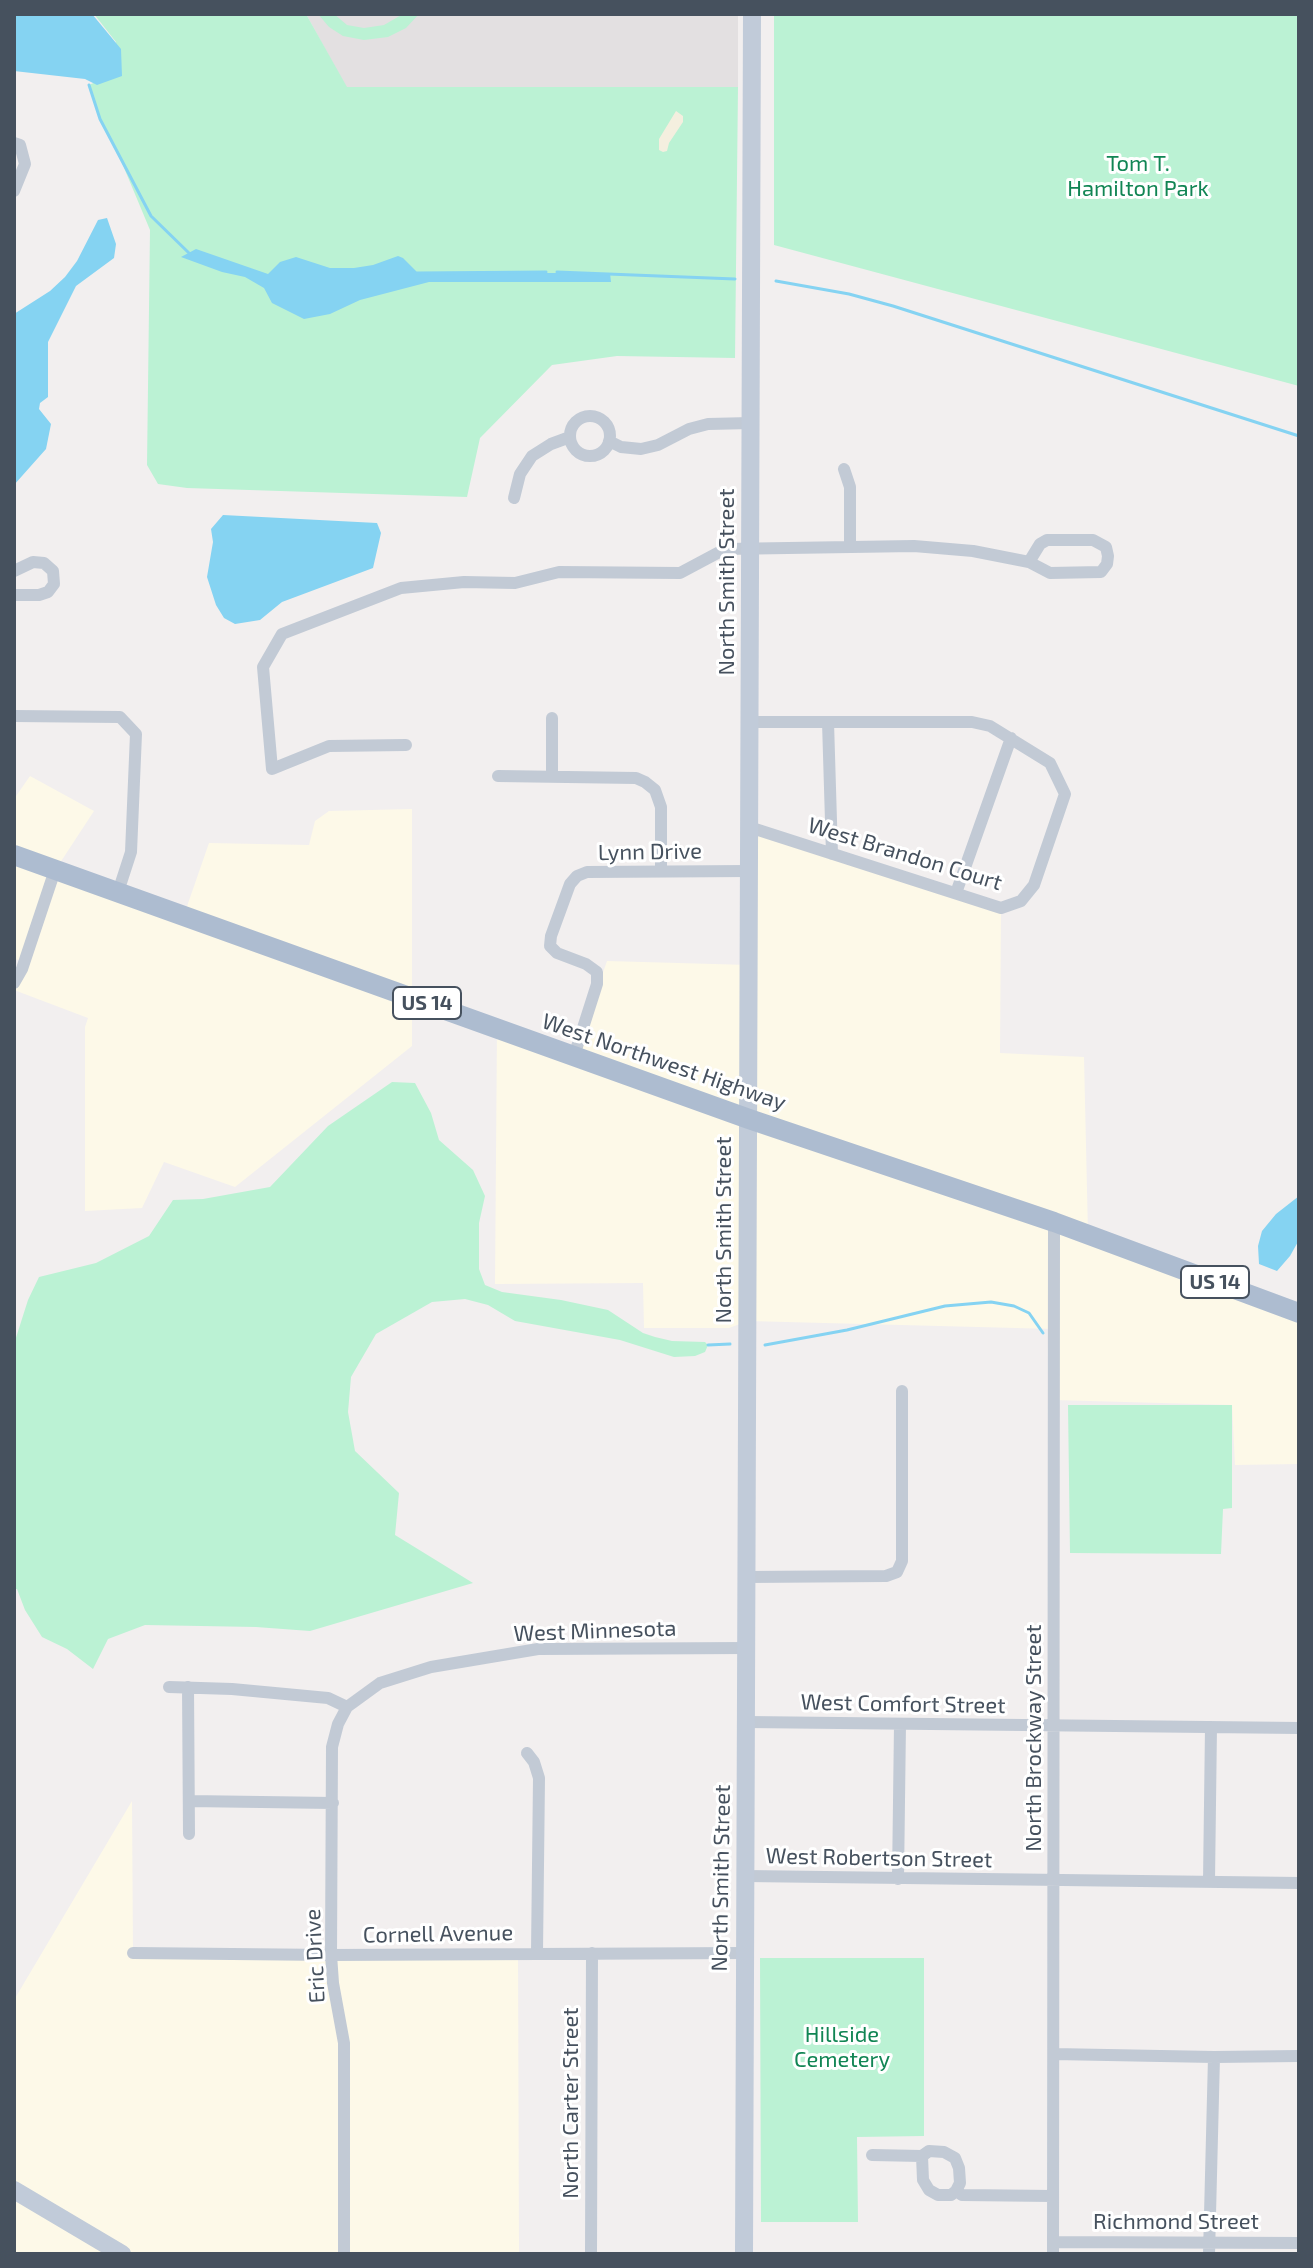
<!DOCTYPE html>
<html>
<head>
<meta charset="utf-8">
<style>
	body { margin:0 }
	#map { position:relative; width:1313px; height:2268px; overflow:hidden; background:#f2efef; font-family:"Exo 2",sans-serif }
	canvas { display:block }
	.frame { position:absolute; inset:0; border:16px solid #46515e; pointer-events:none }
</style>
</head>
<body>
<div id="map">
<canvas width="1313" height="2268"></canvas>
<div class="frame"></div>
</div>
<script>
const context = document.querySelector('canvas').getContext('2d');
context.lineJoin = 'round';
function paint(path, color) {
  context.fillStyle = color;
  context.fill(path, 'evenodd');
}
function toPath(rows) {
  const path = new Path2D();
  for (const r of rows) {
    if (r.length === 3) {
      path.moveTo(r[0] + r[2], r[1]);
      path.arc(r[0], r[1], r[2], 0, 2 * Math.PI);
      continue;
    }
    path.moveTo(r[0], r[1]);
    for (let i = 2; i < r.length; i += 2) path.lineTo(r[i], r[i + 1]);
  }
  return path;
}
function strokePath(path, color, width, dash) {
  context.strokeStyle = color;
  context.lineWidth = width;
  context.lineCap = dash ? 'butt' : 'round';
  context.setLineDash(dash || []);
  context.stroke(path);
}
function write(font, color, halo, rows, align = 'center') {
  context.font = font + ' "Exo 2",sans-serif';
  context.lineWidth = 6;
  context.setLineDash([]);
  context.textBaseline = 'middle';
  context.strokeStyle = halo;
  context.fillStyle = color;
  for (const [text, x, y, turn = 0] of rows) {
    context.save();
    context.translate(x, y);
    context.rotate((+turn || 0) * Math.PI / 180);
    context.textAlign = isNaN(turn) ? turn : align;
    if (halo) context.strokeText(text, 0, 0);
    context.fillText(text, 0, 0);
    context.restore();
  }
}
const commercial = toPath([
	[30,776,94,811,56,869,184,915,209,843,309,845,315,821,329,811,412,809,412,1046,235,1187,164,1162,142,1208,85,1211,85,1027,88,1018,14,990,14,983,24,961,14,959,14,799],
	[749,827,1001,908,1000,1053,1084,1057,1088,1234,1299,1313,1299,1464,1235,1465,1232,1405,1054,1400,1054,1329,748,1321,729,1328,644,1328,643,1283,495,1284,497,1028,574,1056,607,961,749,965],
	[132,1801,133,1953,518,1953,519,2254,14,2254,14,2000]
]);
const education = toPath([
	[306,14,738,14,738,87,346,87]
]);
const green = toPath([
	[94,14,306,14,347,87,738,87,735,358,617,356,552,365,480,438,467,497,187,488,158,484,147,465,150,230,117,151,100,119,89,85,102,79,116,42],
	[318,14,334,14,347,25,364,28,384,25,403,14,419,14,406,28,388,37,364,40,343,36,329,27],
	[774,14,1299,14,1299,386,774,245],
	[392,1082,415,1083,431,1113,439,1140,473,1170,485,1196,479,1223,479,1269,485,1285,502,1292,561,1300,608,1310,643,1333,655,1337,672,1341,705,1342,708,1345,705,1352,695,1356,674,1357,620,1340,515,1321,488,1305,465,1299,432,1302,376,1334,351,1377,348,1412,355,1451,399,1493,395,1535,473,1583,310,1631,256,1627,145,1625,108,1639,93,1669,67,1649,42,1637,25,1610,17,1589,14,1589,14,1344,28,1300,39,1277,96,1263,149,1236,173,1200,203,1199,270,1187,328,1126],
	[1068,1405,1232,1405,1232,1508,1223,1509,1221,1554,1070,1553],
	[760,1958,924,1958,924,2136,857,2137,858,2222,761,2222]
]);
const sand = toPath([
	[676,111,683,116,683,122,669,143,667,151,663,152,659,150,659,139]
]);
const water = toPath([
	[14,14,92,14,121,49,122,76,97,85,85,79,14,71],
	[107,218,116,244,114,258,76,286,48,342,48,397,40,403,39,409,51,424,46,449,14,485,14,314,50,291,65,277,77,261,98,220],
	[196,249,268,274,280,262,296,257,330,268,354,268,373,265,398,256,403,258,418,273,610,273,611,282,429,282,360,300,330,314,304,319,272,303,264,288,245,277,222,272,181,257],
	[223,515,377,523,381,533,373,568,282,602,260,620,235,624,224,618,216,605,207,577,213,542,211,529],
	[1299,1196,1299,1240,1290,1256,1277,1271,1259,1264,1258,1246,1262,1231,1276,1214]
]);
const stream = toPath([
	[89,85,100,119,151,216,190,254],
	[557,272,735,279],
	[417,273,546,272],
	[776,281,849,294,893,306,1299,436],
	[708,1345,730,1344],
	[765,1345,847,1330,945,1306,991,1302,1014,1306,1029,1313,1043,1333]
]);
const street = toPath([
	[14,143,20,145,25,164,14,191],
	[590,436,20],
	[609,441,621,447,641,449,658,445,689,429,708,424,751,423],
	[844,469,850,487,850,546],
	[514,498,520,474,532,456,551,444,570,437],
	[14,571,33,562,44,563,53,571,54,584,48,592,39,595,14,595],
	[14,716,120,717,136,734,131,852,118,892],
	[828,722,832,854],
	[406,745,329,746,272,769,263,667,282,634,401,588,464,582,515,583,559,572,680,573,725,549,914,546,973,551,1029,562,1050,573,1101,572,1107,564,1108,556,1106,547,1093,540,1047,540,1040,544,1029,562],
	[498,776,636,778,645,782,655,790,661,807,661,871],
	[552,777,552,718],
	[749,827,1001,908,1021,901,1034,885,1065,794,1050,763,990,726,972,722,750,722],
	[956,893,1011,738],
	[14,983,22,969,55,870],
	[574,1056,597,984,597,972,586,964,557,953,550,946,551,936,570,884,577,876,587,872,749,871],
	[747,1577,886,1576,897,1572,902,1561,902,1391],
	[169,1687,232,1689,328,1698,347,1707,380,1683,431,1667,538,1649,747,1648],
	[188,1687,189,1834],
	[747,1722,1299,1728],
	[527,1753,534,1762,539,1778,537,1952],
	[189,1801,333,1803],
	[746,1876,1299,1883],
	[898,1879,900,1724],
	[1209,1881,1211,1727],
	[133,1953,331,1955,744,1953],
	[1054,2054,1214,2057,1299,2056],
	[872,2155,922,2156],
	[956,2191,960,2183,959,2168,955,2158,944,2152,929,2151,922,2156,923,2180,929,2190,938,2195,951,2195,956,2191,962,2195,1053,2196],
	[1053,2242,1299,2243],
	[344,2254,344,2043,333,1983,331,1955,332,1747,338,1724,347,1707],
	[591,2254,592,1953],
	[1053,2254,1054,1222],
	[1209,2254,1214,2057]
]);
const secondary = toPath([
	[14,2190,122,2254],
	[744,2254,752,14]
]);
const primary = toPath([
	[14,855,749,1119,1054,1222,1299,1313]
]);
const shields = [
	[427,1003,68],
	[1215,1282,68]
];
const shieldNames = [
	["US 14",427,1003],
	["US 14",1215,1282]
];
const parkNames = [
	["Tom T.",1138,164],
	["Hamilton Park",1138,189],
	["Hillside",842,2035],
	["Cemetery",842,2060]
];
const streetNames = [
	["North Smith Street",727,582,-90],
	["Lynn Drive",650,852,-1],
	["West Brandon Court",905,854,17],
	["West Northwest Highway",664,1062,19],
	["North Smith Street",724,1230,-90],
	["West Minnesota",595,1631,-2],
	["West Comfort Street",903,1704,1],
	["North Brockway Street",1034,1738,-90],
	["West Robertson Street",879,1858,1],
	["North Smith Street",721,1878,-89],
	["Cornell Avenue",438,1934,-1],
	["Eric Drive",315,1956,-93],
	["North Carter Street",571,2103,-90],
	["Richmond Street",1176,2222]
];
paint(commercial, '#fdf9e8');
paint(education, '#e3e0e1');
paint(green, '#bbf2d4');
paint(sand, '#f4efdf');
paint(water, '#85d3f2');
strokePath(stream, '#85d3f2', 3);
strokePath(street, '#c2cad5', 12);
strokePath(secondary, '#c1cbd9', 18);
strokePath(primary, '#adbcd0', 20);
for (const [x, y, w] of shields) {
  const box = new Path2D();
  box.roundRect(x - w / 2, y - 16, w, 32, 6);
  context.fillStyle = '#fff';
  context.fill(box);
  strokePath(box, '#46515e', 2);
}
write('bold 20px', '#46515e', null, shieldNames);
write('22px', '#118554', '#fff', parkNames);
write('22px', '#46515e', '#fff', streetNames);
</script>
</body>
</html>
